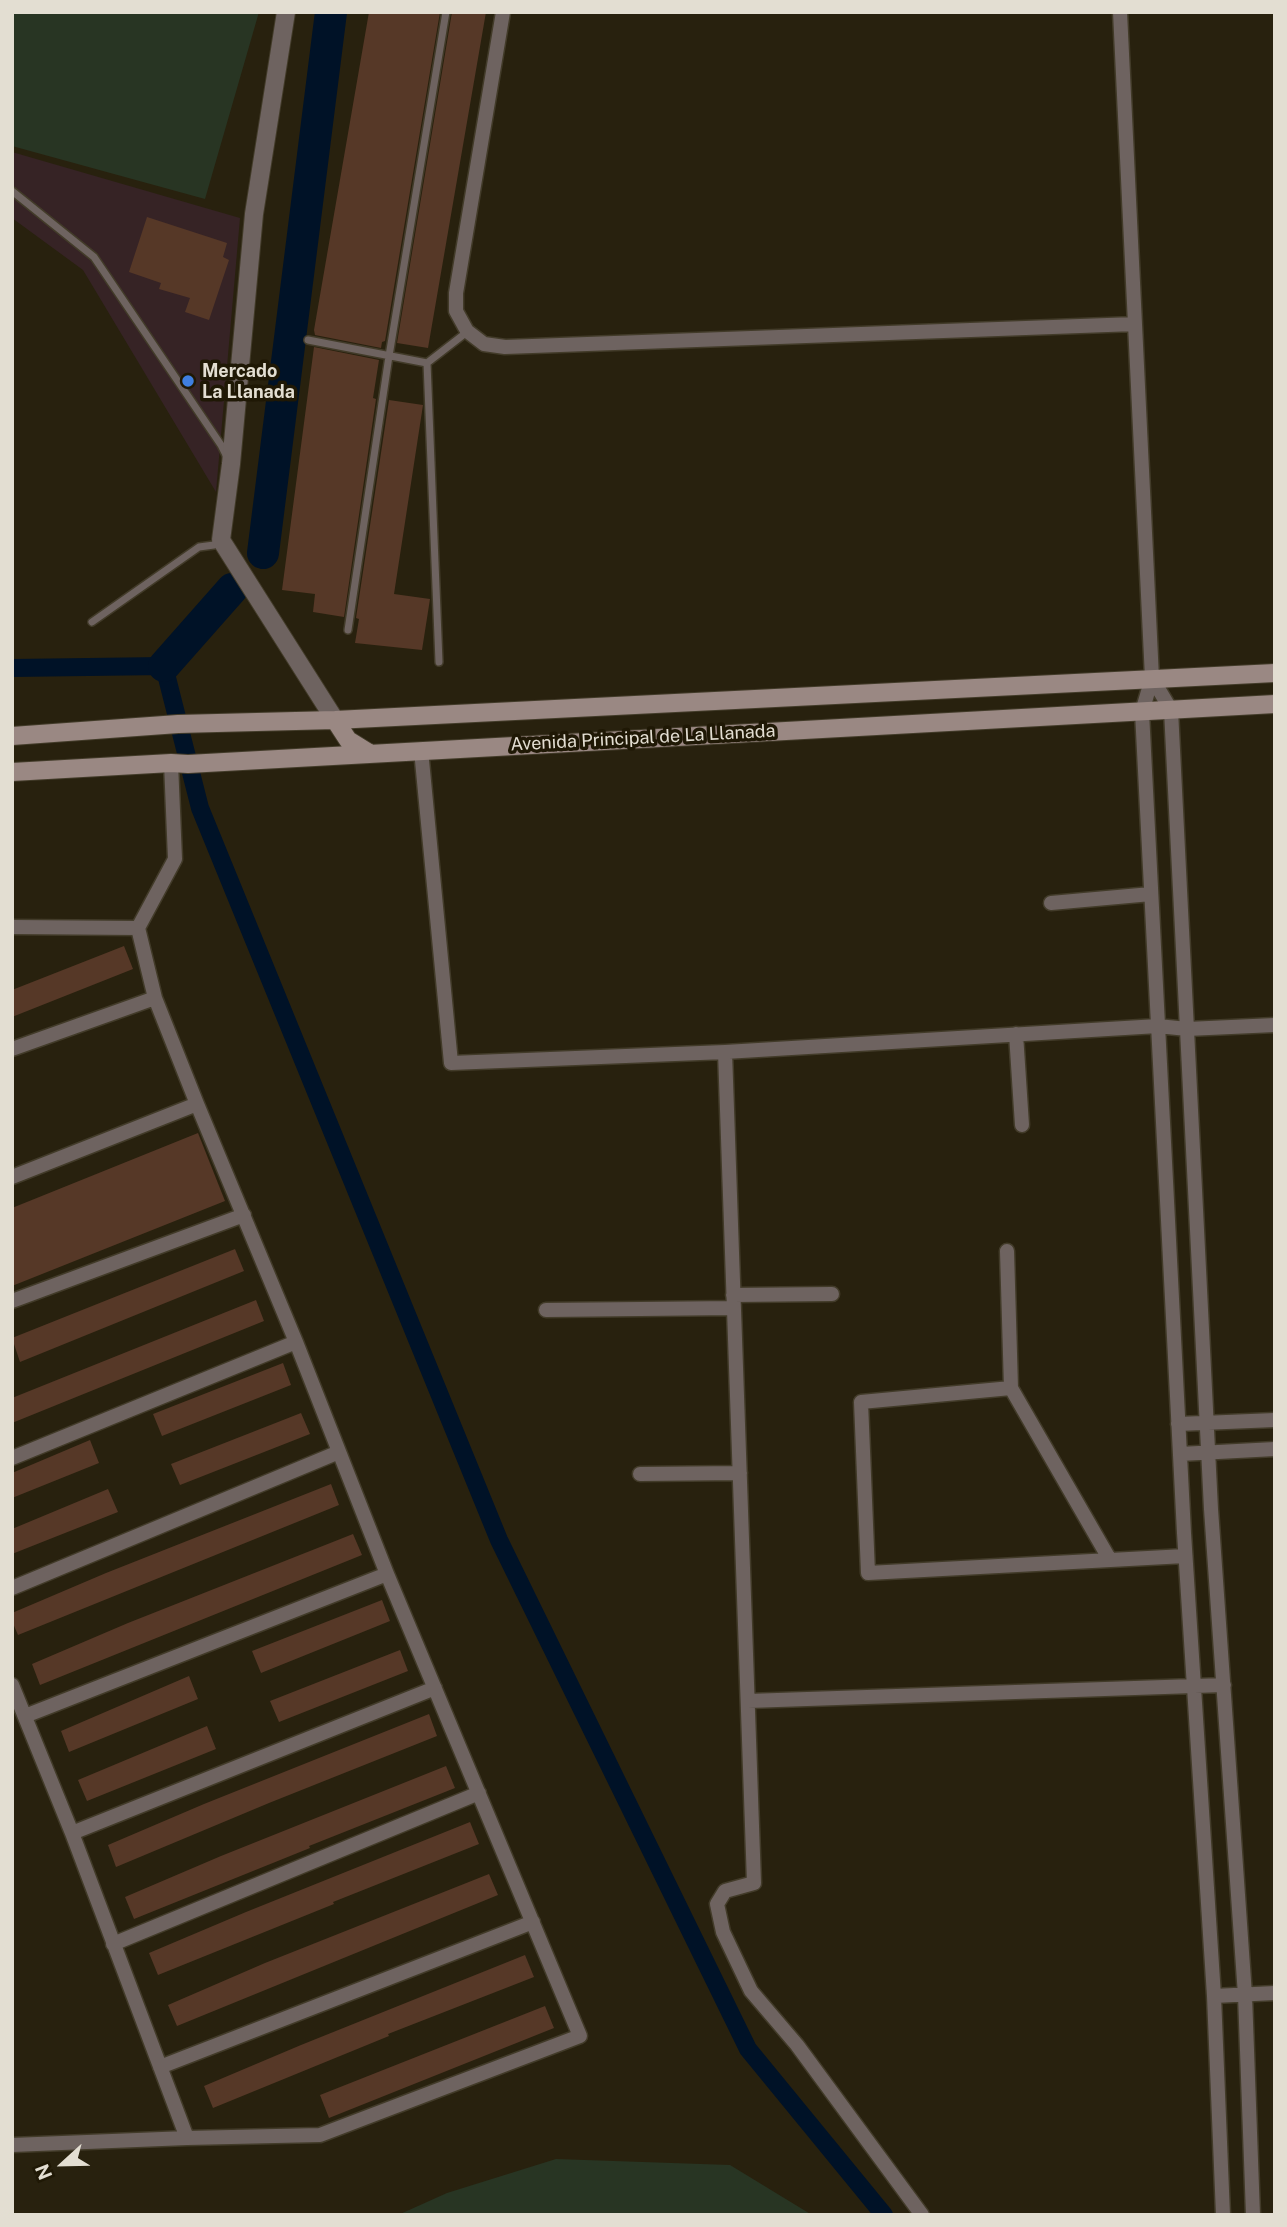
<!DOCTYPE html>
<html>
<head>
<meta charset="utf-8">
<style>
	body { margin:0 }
	#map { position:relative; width:1287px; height:2227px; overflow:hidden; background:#28210e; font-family:"Public Sans",sans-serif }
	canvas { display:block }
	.frame { position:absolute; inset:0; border:14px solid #e3ded2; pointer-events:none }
	.north { position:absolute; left:28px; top:2129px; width:70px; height:70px; -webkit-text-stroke:5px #1f1805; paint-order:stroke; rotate:248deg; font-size:19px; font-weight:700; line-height:28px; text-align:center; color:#e3ded2 }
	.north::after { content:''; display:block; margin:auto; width:24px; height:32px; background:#e3ded2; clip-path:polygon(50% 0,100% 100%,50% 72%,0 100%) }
</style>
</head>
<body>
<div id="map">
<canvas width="1287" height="2227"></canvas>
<div class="frame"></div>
<div class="north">N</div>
</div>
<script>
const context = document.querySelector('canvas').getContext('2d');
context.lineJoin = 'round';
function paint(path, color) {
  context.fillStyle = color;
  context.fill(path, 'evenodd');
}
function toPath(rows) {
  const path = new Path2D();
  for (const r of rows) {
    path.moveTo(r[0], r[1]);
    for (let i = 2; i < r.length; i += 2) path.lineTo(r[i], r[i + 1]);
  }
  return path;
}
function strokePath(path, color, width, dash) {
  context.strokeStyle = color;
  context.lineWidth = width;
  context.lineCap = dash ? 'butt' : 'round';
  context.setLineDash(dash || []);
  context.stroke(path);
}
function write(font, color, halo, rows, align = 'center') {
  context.font = font + ' "Public Sans",sans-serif';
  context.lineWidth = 7;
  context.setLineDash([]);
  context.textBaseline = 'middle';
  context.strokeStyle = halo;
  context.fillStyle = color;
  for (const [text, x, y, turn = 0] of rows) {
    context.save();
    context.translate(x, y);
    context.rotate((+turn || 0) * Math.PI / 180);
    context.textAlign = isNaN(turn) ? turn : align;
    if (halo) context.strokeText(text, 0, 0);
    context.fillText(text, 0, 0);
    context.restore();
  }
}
const commercial = toPath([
	[12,152,240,218,216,492,83,270,12,218]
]);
const green = toPath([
	[12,12,259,12,205,199,12,146],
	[556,2159,730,2165,812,2215,398,2215,447,2193]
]);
const canal = toPath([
	[12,668,164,666,200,808,499,1540,748,2049,884,2215]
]);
const river = toPath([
	[263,553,331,12],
	[164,666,232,589]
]);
const building = toPath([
	[369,12,440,12,385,341,382,342,381,348,315,335,314,330],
	[452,12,486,12,428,348,397,343],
	[147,217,227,243,223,257,229,260,209,320,185,312,190,298,159,289,161,283,129,272],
	[314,347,379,360,373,398,376,399,344,617,313,612,315,594,282,590],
	[389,400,423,405,394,594,430,599,422,650,355,643,359,619,356,618],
	[124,946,133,969,12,1017,12,990],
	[198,1133,225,1201,12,1286,12,1208],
	[235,1249,244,1271,20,1362,12,1338],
	[256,1300,264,1321,12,1423,12,1398],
	[283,1363,291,1385,162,1436,153,1414],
	[301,1413,310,1434,180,1485,171,1464],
	[90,1440,99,1463,12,1498,12,1473],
	[331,1484,339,1505,18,1635,12,1621,12,1613,106,1573],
	[108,1489,118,1512,12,1554,12,1529],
	[353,1534,362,1555,40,1685,32,1664,128,1623],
	[382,1600,390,1621,261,1673,252,1651],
	[400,1650,408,1671,279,1722,270,1701],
	[189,1676,198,1699,69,1752,61,1731],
	[429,1714,437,1736,269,1803,116,1867,108,1845,204,1804],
	[207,1726,216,1749,87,1801,78,1780],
	[446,1766,455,1788,309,1846,310,1848,134,1919,125,1897,221,1856],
	[470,1822,479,1844,333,1902,334,1904,158,1975,149,1953,246,1912],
	[489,1874,498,1895,177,2026,168,2005,265,1963],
	[525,1955,534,1977,388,2034,389,2036,213,2108,204,2086,301,2045],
	[545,2006,554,2028,329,2118,320,2095]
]);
const service = toPath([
	[12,191,94,257,221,445,227,457],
	[308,340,427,363,467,332],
	[427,363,439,662],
	[92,622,199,547,214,545,221,540],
	[348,630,389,356,446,12]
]);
const minor = toPath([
	[503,12,456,293,456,311,467,331,484,344,505,347,1135,324],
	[1120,12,1152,678,1142,712,1184,1533,1214,1996,1223,2215],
	[1152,678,1171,710,1211,1509,1245,1995,1253,2215],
	[421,750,451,1063,725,1052,1158,1026,1187,1029,1275,1025],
	[1051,903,1151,894],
	[12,927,138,928],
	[1016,1034,1022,1125],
	[12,1049,155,998],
	[725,1052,754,1883,725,1891,717,1904,723,1932,751,1991,797,2045,922,2215],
	[12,1177,197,1104],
	[1007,1251,1011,1388,1110,1560],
	[733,1295,832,1294],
	[12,1301,244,1215],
	[546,1310,734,1308],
	[1011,1388,861,1402,868,1573,1185,1556],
	[1178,1424,1275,1420],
	[1180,1454,1275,1449],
	[12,1458,296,1342],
	[640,1474,740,1473],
	[12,1588,339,1452],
	[12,1685,72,1833,187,2138],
	[748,1701,1224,1685],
	[25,1716,387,1574],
	[72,1833,435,1688],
	[113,1944,479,1793],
	[1214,1996,1275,1993],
	[160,2067,533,1922],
	[12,2145,187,2138,320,2135,580,2036,387,1574,296,1342,197,1104,155,998,138,928,175,859,171,763]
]);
const tertiary = toPath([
	[286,12,254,214,231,464,221,540,335,720]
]);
const secondary = toPath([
	[335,720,348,740,369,753],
	[12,736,178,724,335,720,1275,673],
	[12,772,171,763,188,764,1275,704]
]);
const markers = [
	[188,381,7,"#3f7fe0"]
];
const poiNames = [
	["Mercado",202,371],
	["La Llanada",202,392]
];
const streetNames = [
	["Avenida Principal de La Llanada",643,738,-3]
];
paint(commercial, '#362325');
paint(green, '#283523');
strokePath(canal, '#001227', 18);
strokePath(river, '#001227', 32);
paint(building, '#563827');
strokePath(service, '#423b29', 10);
strokePath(minor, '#423b29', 17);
strokePath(tertiary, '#423b29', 20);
strokePath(secondary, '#423b29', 20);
strokePath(service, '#6e6360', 7);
strokePath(minor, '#6e6360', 14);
strokePath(tertiary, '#6e6360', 18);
strokePath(secondary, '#9a8883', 18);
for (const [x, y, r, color] of markers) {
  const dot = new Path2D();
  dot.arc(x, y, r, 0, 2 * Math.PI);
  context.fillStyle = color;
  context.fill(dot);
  strokePath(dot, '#1f1805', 2.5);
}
write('bold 18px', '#e3ded2', '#1f1805', poiNames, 'left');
write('18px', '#e3ded2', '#1f1805', streetNames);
</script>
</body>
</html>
